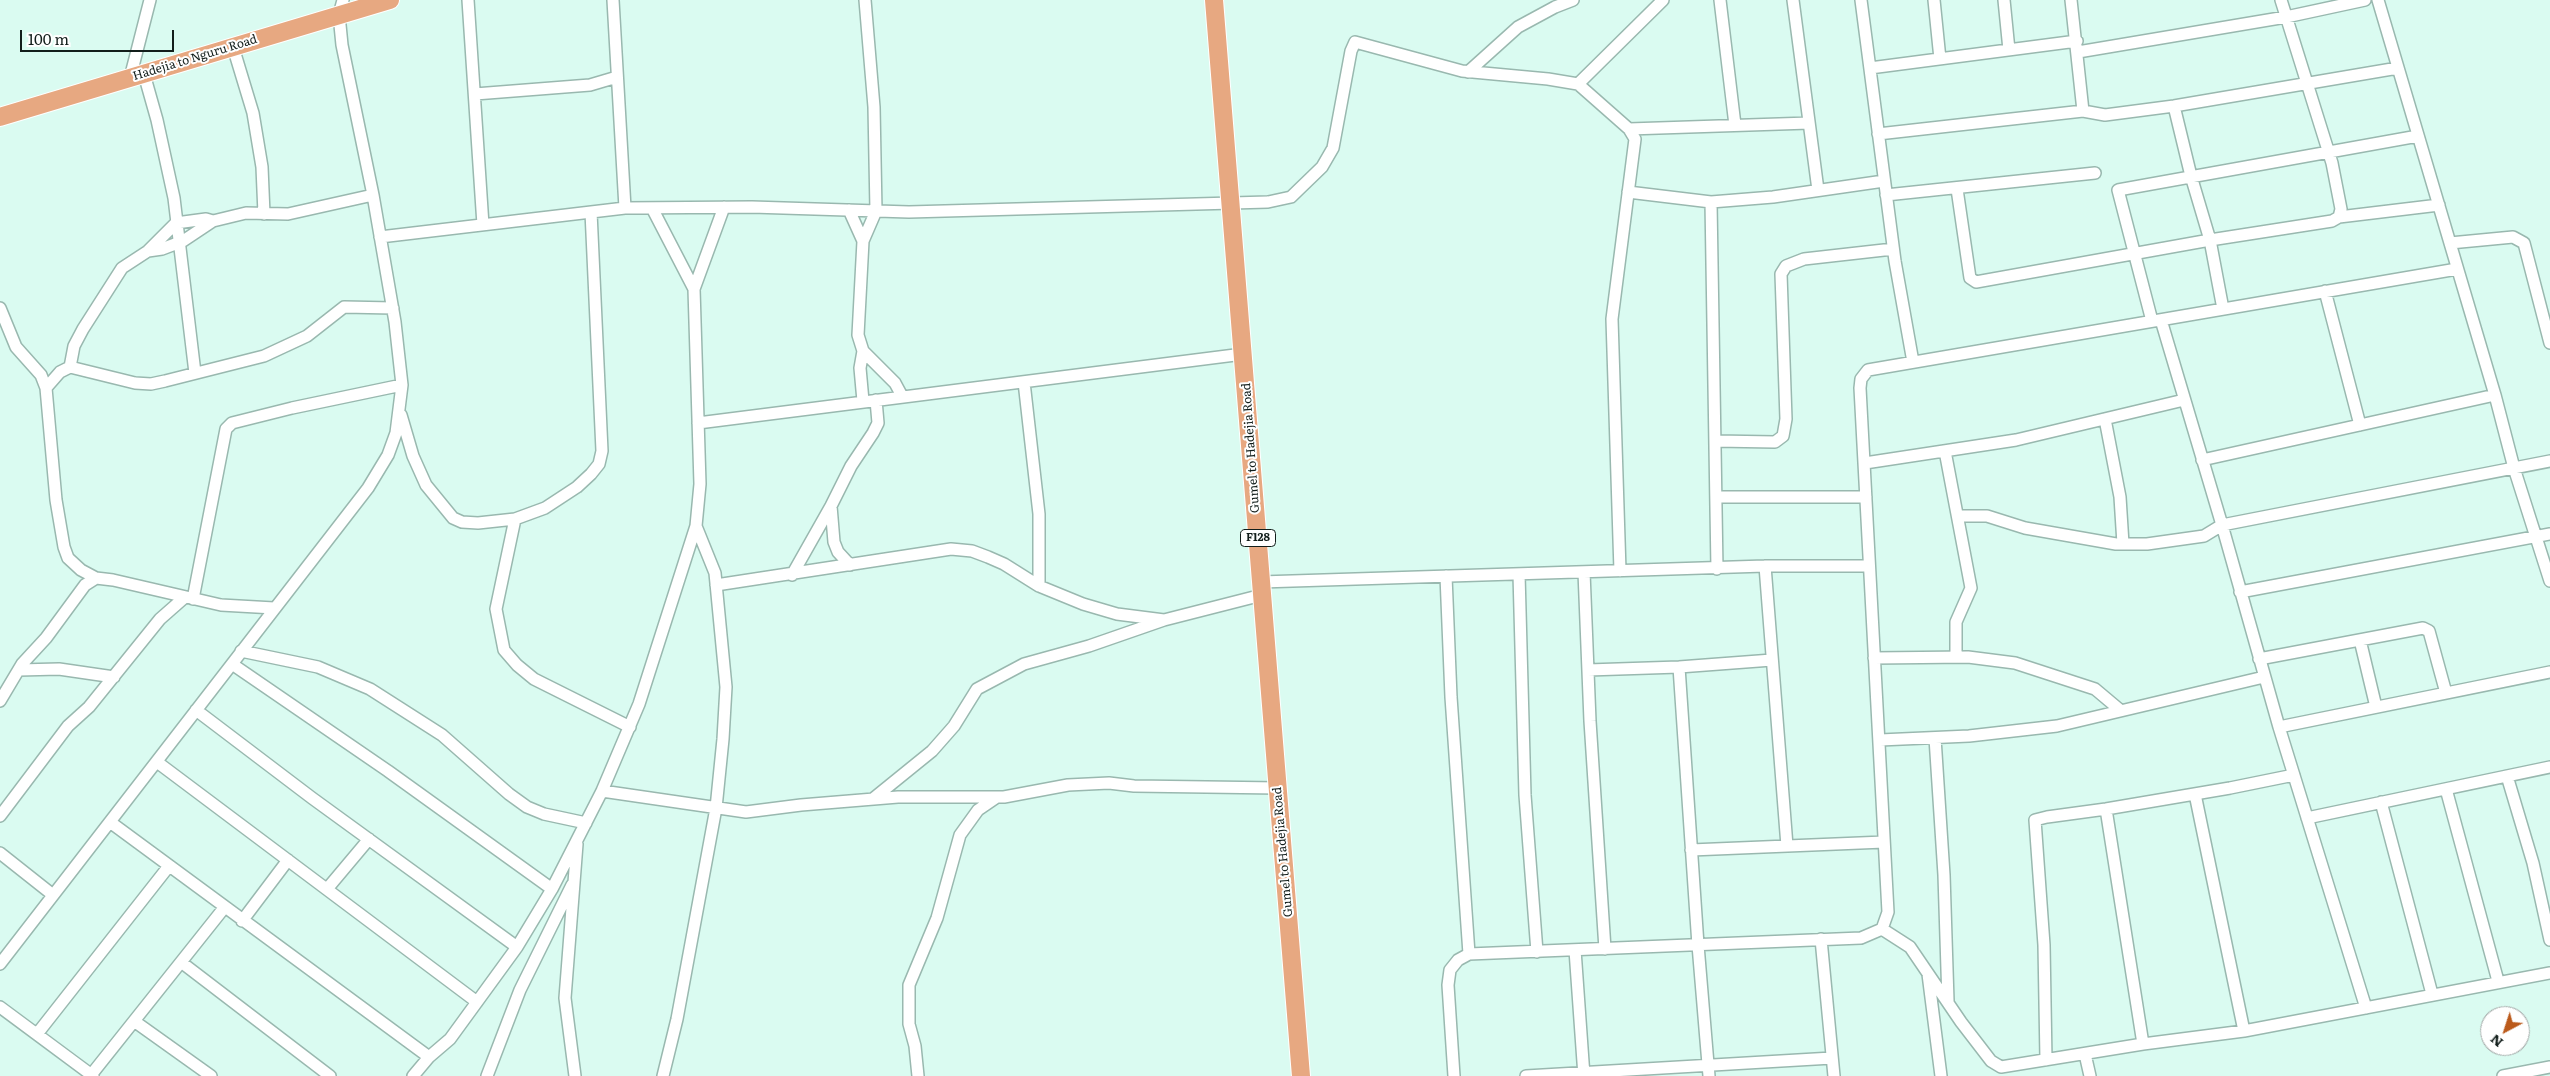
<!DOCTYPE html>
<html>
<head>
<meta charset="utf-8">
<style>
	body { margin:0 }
	#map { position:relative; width:2550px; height:1076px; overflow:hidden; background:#dafbf1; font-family:Literata,serif }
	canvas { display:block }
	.north { position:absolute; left:2480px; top:1006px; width:50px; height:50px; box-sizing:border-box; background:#fff; border:1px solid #a0a5a4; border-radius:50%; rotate:220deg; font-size:14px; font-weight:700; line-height:20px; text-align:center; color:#121e1b }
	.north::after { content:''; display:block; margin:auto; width:18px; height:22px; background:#bb5a1b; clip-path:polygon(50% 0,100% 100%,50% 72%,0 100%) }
	.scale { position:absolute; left:20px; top:30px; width:154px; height:22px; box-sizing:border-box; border:2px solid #121e1b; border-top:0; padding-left:6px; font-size:15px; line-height:18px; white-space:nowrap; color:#121e1b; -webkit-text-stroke:4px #fff; paint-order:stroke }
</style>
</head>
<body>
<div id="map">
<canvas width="2550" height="1076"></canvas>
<div class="north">N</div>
<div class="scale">100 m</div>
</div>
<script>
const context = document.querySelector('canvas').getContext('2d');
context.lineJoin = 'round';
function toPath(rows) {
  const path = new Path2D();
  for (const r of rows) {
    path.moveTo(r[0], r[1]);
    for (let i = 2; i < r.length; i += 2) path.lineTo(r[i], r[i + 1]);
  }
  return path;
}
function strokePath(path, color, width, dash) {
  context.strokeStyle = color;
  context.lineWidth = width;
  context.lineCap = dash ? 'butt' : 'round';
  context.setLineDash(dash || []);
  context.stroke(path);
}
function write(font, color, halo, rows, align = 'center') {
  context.font = font + ' Literata,serif';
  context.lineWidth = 4;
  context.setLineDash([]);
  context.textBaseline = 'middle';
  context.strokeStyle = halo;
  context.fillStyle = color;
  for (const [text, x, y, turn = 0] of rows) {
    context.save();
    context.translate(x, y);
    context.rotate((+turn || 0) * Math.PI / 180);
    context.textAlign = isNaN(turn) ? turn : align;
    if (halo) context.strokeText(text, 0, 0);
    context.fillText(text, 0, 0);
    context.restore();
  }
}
const minor = toPath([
	[468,0,483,225],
	[613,0,625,208],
	[1720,0,1735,125],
	[1793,0,1818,190],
	[1861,0,1895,261,1913,362],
	[1934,0,1940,59],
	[2004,0,2009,50],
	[2071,0,2083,111],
	[2281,0,2332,163,2341,209,2339,217],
	[2378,0,2495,395,2514,468,2550,581],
	[233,47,253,113,262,167,264,214],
	[2078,52,2286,17,2365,0],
	[1870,68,2077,41],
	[1468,72,1518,27,1555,7,1573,0],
	[144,74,157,120,174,198,195,373],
	[130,78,150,0],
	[1578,84,1663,0],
	[475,94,590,85,617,77],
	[2174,106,2191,176,2210,240,2223,309],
	[1629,129,1809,123],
	[1878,134,2083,111,2105,115,2174,106,2398,68],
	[1957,189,1970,278,1976,282,2210,240,2332,221,2339,217,2439,205],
	[1628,192,1711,202,1773,197,1884,181],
	[1886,195,2095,173],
	[1711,202,1717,569],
	[652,208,694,289],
	[849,210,863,241],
	[380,237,625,208,752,207,909,212,1268,202,1291,197,1322,167,1333,148,1351,51,1355,42,1462,71,1548,79,1578,84,1629,129,1635,139,1612,319,1620,571],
	[2450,243,2513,237,2524,243,2550,343],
	[148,251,162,249,183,241,213,221,246,213,288,214,373,195],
	[2325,291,2360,425],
	[0,308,16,347,41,375,46,388,56,500,64,547,68,558,81,570,96,578,113,580,221,605,274,608],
	[2161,320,2222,525,2279,727,2366,1008],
	[2152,321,2118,190,2418,136],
	[863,351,895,383,902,396],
	[70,367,74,346,83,329,122,268,148,251,176,223,206,219,213,221],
	[1024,382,1039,514,1039,586],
	[46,388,60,372,70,367,135,383,151,384,165,381,264,356,307,336,344,307,393,308],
	[863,401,860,368,863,351,858,335,863,241,876,211,874,107,865,0],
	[401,415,413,456,426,485,453,518,462,522,478,523,515,519,545,508,577,487,591,474,599,464,602,451,591,212],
	[2105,419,2120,497,2123,544],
	[698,423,1243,354],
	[1716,441,1775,442,1783,436,1786,419,1781,274,1786,266,1804,259,1893,249],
	[1945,451,1971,588,1956,622,1956,657],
	[2202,460,2495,395],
	[1865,463,2016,440,2184,400],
	[1716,497,1866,497],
	[831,506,834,542,838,552,850,565],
	[1958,516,1987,516,2025,528,2116,544,2147,544,2204,536,2222,525,2550,461],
	[515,519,496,609,504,650,517,665,534,679,630,727],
	[1765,566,1787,846],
	[1584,572,1590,721,1605,949],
	[1519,574,1525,795,1537,952],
	[792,575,831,506,851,466,873,433,878,423,876,400],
	[1446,576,1451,697,1469,954],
	[1261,582,1765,566,1868,566],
	[716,585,951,549,972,551,988,557,1004,564,1039,586,1083,604,1117,614,1164,620],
	[2240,592,2550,534],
	[193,599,226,429,232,423,292,408,402,385],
	[2360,640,2376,707],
	[241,651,318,667,370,689,442,735,509,794,527,807,544,814,586,823],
	[1874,658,1968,657,2015,663,2095,689,2120,710],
	[2259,659,2423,628,2429,631,2446,693],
	[232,664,388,771,552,889],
	[1679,667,1698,945,1709,1076],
	[19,670,59,669,114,677],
	[1588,670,1679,667,1772,660],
	[0,701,22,664,46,638,85,585,96,578],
	[196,710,312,798,517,947],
	[2279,727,2550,672],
	[1935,738,1944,875,1948,1001],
	[1880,740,1969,736,2057,726,2264,677],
	[157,762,477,1002],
	[2507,776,2533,863,2550,940],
	[2446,789,2498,981],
	[602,791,746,812,801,805,898,797,1004,797,1068,785,1109,783,1134,786,1278,788],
	[2195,794,2244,1031],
	[874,798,932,751,954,726,977,689,1024,664,1089,646,1164,620,1262,595],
	[2381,802,2432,994],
	[2106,809,2143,1044],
	[0,816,68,726,89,707,160,619,185,597],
	[2307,818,2550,767],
	[110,822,429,1057],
	[1691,850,1884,842],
	[0,853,53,895],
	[327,889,369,839],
	[242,921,288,860],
	[1882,929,1910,947,1961,1022,1991,1061,2001,1067,2143,1044,2244,1031,2550,973],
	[1821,939,1834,1076],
	[1575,950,1584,1076],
	[181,962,330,1076],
	[0,964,368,488,388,455,396,433,402,385,395,322,373,195,342,45,339,15,343,0],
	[1928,974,1941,1076],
	[0,1007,93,1076],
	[134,1021,211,1076],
	[37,1034,169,866],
	[2085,1054,2090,1076],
	[2046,1060,2044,945,2035,820,2047,817,2106,809,2230,788,2294,775],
	[91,1075,224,908],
	[413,1076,429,1057,450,1039,517,947,552,889,602,791,639,704,696,526,700,484,694,289,724,207],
	[487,1076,520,990,572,885],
	[575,1076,565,998,577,844],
	[663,1076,677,1019,716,808,723,739,726,687,715,573,696,526],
	[918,1076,915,1046,909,1024,909,985,937,918,960,835,978,810,997,797],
	[1454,1076,1448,985,1450,970,1458,960,1469,954,1861,938,1882,929,1888,912,1860,388,1861,379,1868,370,2457,269],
	[1526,1076,1832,1058],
	[2503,1076,2550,1067]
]);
const primary = toPath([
	[1214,0,1301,1076],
	[0,117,390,0]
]);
const shields = [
	[1258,538,35]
];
const shieldNames = [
	["F128",1258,538]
];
const streetNames = [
	["Hadejia to Nguru Road",195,58,-17],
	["Gumel to Hadejia Road",1251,448,-94],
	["Gumel to Hadejia Road",1283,852,-95]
];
strokePath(minor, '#99b8af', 14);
strokePath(primary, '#fff', 20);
strokePath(minor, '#fff', 11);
strokePath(primary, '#e7a881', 18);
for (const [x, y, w] of shields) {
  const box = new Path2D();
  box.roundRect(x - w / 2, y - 8.5, w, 17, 4);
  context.fillStyle = '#fff';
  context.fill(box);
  strokePath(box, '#121e1b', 1);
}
write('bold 11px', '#121e1b', null, shieldNames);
write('12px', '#121e1b', '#fff', streetNames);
</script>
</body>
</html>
